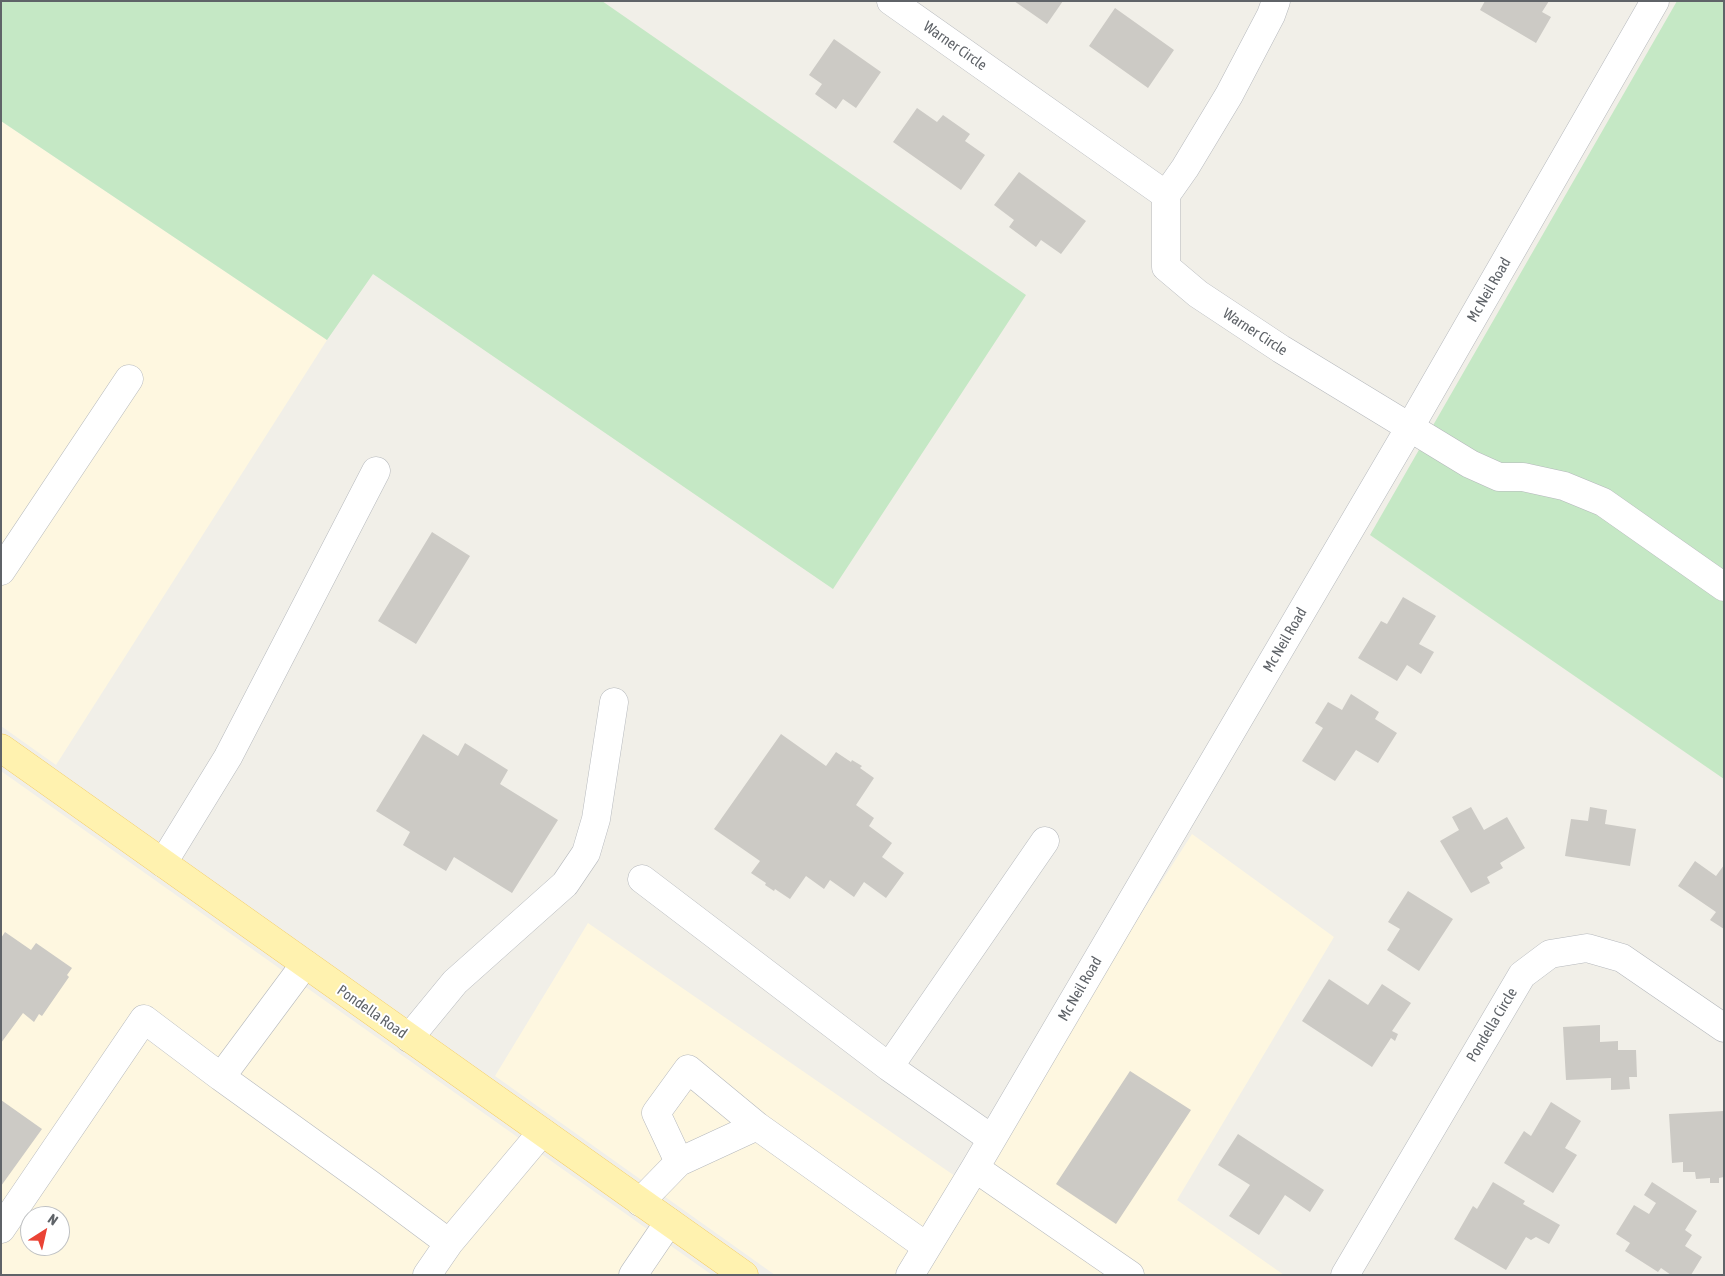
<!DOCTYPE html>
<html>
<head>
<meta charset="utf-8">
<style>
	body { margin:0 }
	#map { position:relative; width:1725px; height:1276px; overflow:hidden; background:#f1efe8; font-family:"Asap Condensed",sans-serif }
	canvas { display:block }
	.frame { position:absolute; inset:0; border:2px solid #5f6368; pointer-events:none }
	.north { position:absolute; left:20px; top:1206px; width:50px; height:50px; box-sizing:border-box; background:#fff; border:1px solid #bfc1c3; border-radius:50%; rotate:35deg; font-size:14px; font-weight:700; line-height:20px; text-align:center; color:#5f6368 }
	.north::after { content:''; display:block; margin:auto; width:18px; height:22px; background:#ea4335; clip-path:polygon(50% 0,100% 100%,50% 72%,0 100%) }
</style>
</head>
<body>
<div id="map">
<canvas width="1725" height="1276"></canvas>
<div class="frame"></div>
<div class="north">N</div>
</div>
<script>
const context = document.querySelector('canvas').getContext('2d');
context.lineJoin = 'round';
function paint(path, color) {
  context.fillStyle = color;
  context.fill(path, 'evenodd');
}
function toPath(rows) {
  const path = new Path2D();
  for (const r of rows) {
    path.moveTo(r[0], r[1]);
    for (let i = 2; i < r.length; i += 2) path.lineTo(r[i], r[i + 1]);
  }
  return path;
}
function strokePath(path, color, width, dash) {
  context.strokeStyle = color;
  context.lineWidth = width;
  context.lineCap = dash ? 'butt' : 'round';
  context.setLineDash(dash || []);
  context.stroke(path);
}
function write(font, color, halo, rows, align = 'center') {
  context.font = font + ' "Asap Condensed",sans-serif';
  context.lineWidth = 4;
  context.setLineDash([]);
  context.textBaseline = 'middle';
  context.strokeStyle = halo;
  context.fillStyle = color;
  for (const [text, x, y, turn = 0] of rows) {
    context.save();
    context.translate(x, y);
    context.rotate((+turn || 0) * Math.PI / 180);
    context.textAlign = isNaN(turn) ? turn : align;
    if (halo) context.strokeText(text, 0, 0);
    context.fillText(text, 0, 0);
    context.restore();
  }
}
const commercial = toPath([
	[1,121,327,340,56,765,1,726],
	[1,771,712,1275,1,1275],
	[30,1216,60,1216,60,1246,30,1246],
	[1192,834,1334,937,1177,1200,1284,1275,775,1275,495,1076,588,923,968,1185]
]);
const green = toPath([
	[1,1,602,1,1026,295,833,589,373,274,327,340,1,121],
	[1677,1,1724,1,1724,779,1370,535]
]);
const building = toPath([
	[1014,1,1063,1,1047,24],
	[1485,1,1549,1,1542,12,1551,17,1536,43,1480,10],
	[1115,8,1174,50,1148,88,1089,46],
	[834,39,881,72,856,108,843,99,836,109,815,94,822,84,809,75],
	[917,108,937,122,943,115,970,134,965,141,985,155,961,190,893,142],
	[1019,172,1086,221,1061,254,1041,240,1036,247,1009,227,1014,220,994,205],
	[432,532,470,556,416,644,378,621],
	[1403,597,1436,616,1419,644,1434,652,1421,674,1407,665,1397,681,1358,658,1381,621,1387,624],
	[1351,694,1379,712,1375,719,1397,733,1378,763,1356,750,1335,781,1302,761,1323,728,1315,723,1328,702,1342,710],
	[423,734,458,756,465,743,508,770,500,784,558,820,512,893,454,857,446,871,403,845,410,832,376,811],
	[781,734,826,766,836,752,851,762,852,760,862,766,860,768,874,778,856,805,874,818,869,826,892,843,882,857,904,873,886,898,864,882,854,897,830,880,824,889,806,876,790,899,775,889,774,891,765,885,766,883,751,873,760,861,714,829],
	[1471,807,1484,830,1507,817,1525,848,1500,863,1503,868,1487,877,1490,883,1471,893,1440,841,1459,830,1452,817],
	[1590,807,1607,810,1605,824,1636,829,1630,866,1565,856,1571,819,1588,821],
	[1695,861,1716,876,1724,865,1724,929,1710,920,1716,912,1678,886],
	[1408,891,1453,919,1419,971,1387,950,1400,929,1388,922],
	[5,932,31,950,36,943,72,968,67,975,69,977,42,1016,39,1014,34,1022,23,1013,1,1043,1,938],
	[1329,979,1368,1005,1382,984,1411,1003,1392,1031,1398,1034,1395,1041,1391,1038,1372,1067,1302,1021],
	[1600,1025,1600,1042,1618,1041,1618,1050,1636,1050,1637,1077,1629,1077,1630,1089,1611,1090,1611,1078,1566,1080,1563,1027],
	[1130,1071,1191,1110,1116,1224,1056,1184],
	[1,1100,42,1129,1,1186],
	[1551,1102,1581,1121,1565,1148,1577,1155,1553,1193,1504,1163,1524,1131,1531,1136],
	[1724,1111,1724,1177,1719,1178,1719,1183,1710,1183,1710,1178,1696,1179,1695,1172,1683,1172,1683,1162,1672,1163,1669,1114],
	[1238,1134,1324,1190,1310,1212,1285,1195,1259,1235,1229,1216,1250,1185,1218,1165],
	[1493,1182,1525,1201,1523,1204,1560,1225,1549,1244,1536,1237,1531,1240,1526,1237,1506,1270,1454,1239,1473,1206,1477,1209],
	[1652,1182,1697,1211,1685,1230,1692,1235,1685,1246,1702,1257,1691,1275,1671,1275,1661,1268,1658,1272,1625,1251,1630,1243,1616,1234,1634,1205,1649,1214,1656,1203,1644,1195]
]);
const minor = toPath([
	[891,1,1166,195,1185,168,1229,95,1271,15,1276,1],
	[1166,195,1166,267,1198,294,1281,349,1470,464,1499,477,1523,477,1564,486,1603,502,1724,587],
	[1,571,129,379],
	[163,863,228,757,376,471],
	[642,879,889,1067],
	[409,1038,455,982,565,884,586,853,596,819,614,702],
	[221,1077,371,1185,449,1243],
	[992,1139,889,1067,1045,841],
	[679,1162,656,1113,688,1069,757,1126],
	[975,1168,1130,1275],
	[640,1202,679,1162,757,1126,927,1247],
	[1,1229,144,1019,221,1077,305,964],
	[427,1275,449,1243,542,1132],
	[633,1275,669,1222],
	[910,1275,975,1168,1410,427,1655,1],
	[1345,1275,1522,975,1550,954,1587,948,1622,958,1724,1028]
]);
const major = toPath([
	[1,748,744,1275]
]);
const streetNames = [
	["Warner Circle",955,46,35],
	["Mc Neil Road",1489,290,-60],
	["Warner Circle",1255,332,33],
	["Mc Neil Road",1285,640,-60],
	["Mc Neil Road",1080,989,-60],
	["Pondella Road",372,1012,35],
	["Pondella Circle",1492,1025,-59]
];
paint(commercial, '#fef7e0');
paint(green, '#c5e8c5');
paint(building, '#cccac5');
strokePath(minor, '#b5b8bc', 29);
strokePath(major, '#f2c960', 29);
strokePath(minor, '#fff', 28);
strokePath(major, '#fff2af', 28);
write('15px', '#5f6368', '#fff', streetNames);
</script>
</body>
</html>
